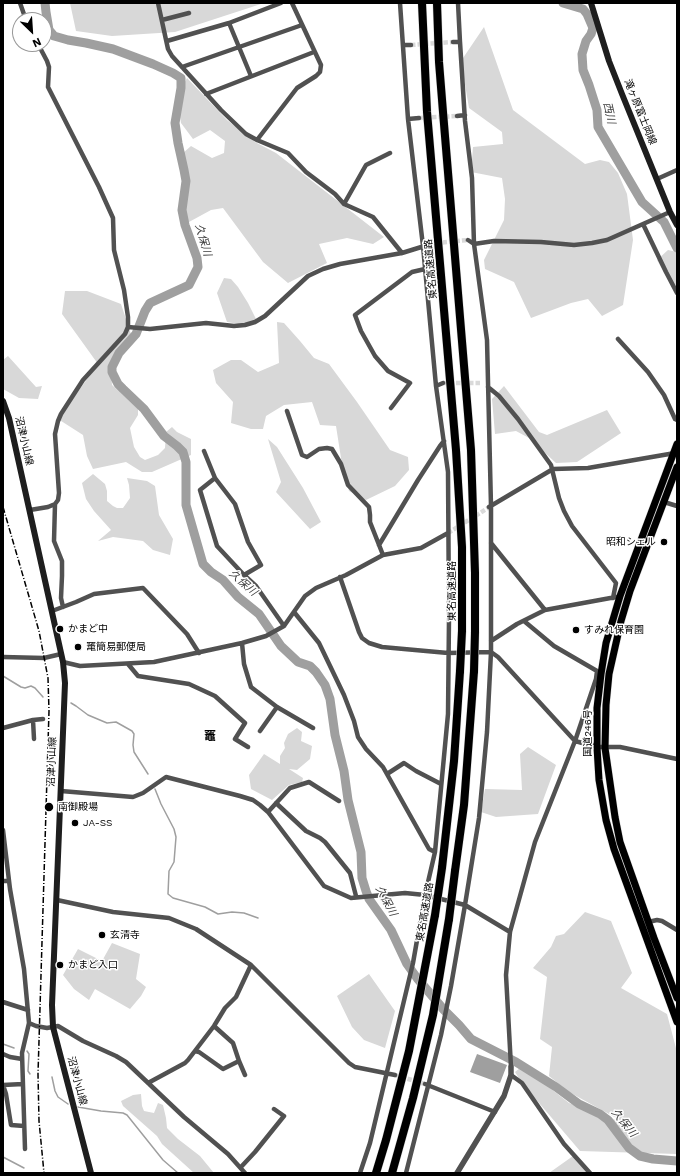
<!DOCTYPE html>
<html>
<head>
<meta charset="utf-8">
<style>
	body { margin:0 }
	#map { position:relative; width:680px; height:1176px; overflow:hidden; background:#fff; font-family:"Work Sans",sans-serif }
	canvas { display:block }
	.frame { position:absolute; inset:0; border:4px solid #000; pointer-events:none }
	.north { position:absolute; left:12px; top:12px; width:40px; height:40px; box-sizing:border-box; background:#fff; border:1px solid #999; border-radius:50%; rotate:155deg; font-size:11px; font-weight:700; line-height:16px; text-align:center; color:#000 }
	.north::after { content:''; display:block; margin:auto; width:14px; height:18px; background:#000; clip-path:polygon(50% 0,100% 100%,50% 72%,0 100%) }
</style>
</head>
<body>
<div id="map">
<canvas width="680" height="1176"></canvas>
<div class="frame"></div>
<div class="north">N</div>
</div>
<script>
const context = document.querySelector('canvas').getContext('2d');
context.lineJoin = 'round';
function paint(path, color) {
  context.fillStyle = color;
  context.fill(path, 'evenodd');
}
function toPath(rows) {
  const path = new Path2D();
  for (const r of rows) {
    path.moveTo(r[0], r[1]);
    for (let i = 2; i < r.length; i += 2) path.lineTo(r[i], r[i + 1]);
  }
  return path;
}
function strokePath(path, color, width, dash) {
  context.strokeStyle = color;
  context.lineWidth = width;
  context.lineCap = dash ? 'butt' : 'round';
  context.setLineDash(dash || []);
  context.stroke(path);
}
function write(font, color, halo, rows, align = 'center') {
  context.font = font + ' "Work Sans","Noto Sans JP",sans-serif';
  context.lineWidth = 3;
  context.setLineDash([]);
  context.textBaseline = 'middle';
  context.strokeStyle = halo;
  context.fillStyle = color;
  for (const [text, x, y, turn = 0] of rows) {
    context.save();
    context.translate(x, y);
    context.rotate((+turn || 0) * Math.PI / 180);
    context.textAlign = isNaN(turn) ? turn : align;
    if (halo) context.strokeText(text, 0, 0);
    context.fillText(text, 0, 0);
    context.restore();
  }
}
const green = toPath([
	[70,3,264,3,175,32,112,36,76,31],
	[484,27,513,110,585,164,600,160,609,162,618,173,627,194,633,240,623,305,602,316,588,299,571,303,531,318,514,282,485,269,484,260,504,220,505,199,502,178,471,172,473,147,503,144,502,132,469,108,461,61],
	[187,78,227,120,255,142,276,153,384,237,373,244,347,238,319,244,327,263,288,283,263,262,223,208,211,210,189,222,183,216,183,153,191,146,212,158,224,153,225,141,210,130,193,139,181,123,177,97],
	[668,250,677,252,677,295,657,260],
	[224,278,231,279,238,287,248,303,256,319,245,325,227,322,217,293],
	[65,291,87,291,121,304,131,334,111,371,112,385,138,409,138,415,130,428,134,447,140,457,145,460,158,455,165,448,166,432,172,427,177,432,191,439,191,455,152,472,142,472,126,462,93,469,87,456,83,435,58,419,98,364,62,314],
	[277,322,284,323,300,341,314,358,329,364,357,402,390,450,408,457,409,470,395,486,366,500,349,491,343,471,336,426,320,425,312,402,284,405,266,416,263,429,251,429,231,423,233,402,216,383,213,370,231,360,241,360,258,372,279,363],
	[8,356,36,387,42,386,38,399,19,398,3,389,3,360],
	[504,386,539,432,547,435,607,410,621,433,577,462,556,463,529,438,516,431,495,434,492,399],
	[268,439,277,447,303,488,321,522,310,529,276,492,281,482],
	[93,474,105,484,107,491,107,501,113,506,117,508,123,508,130,498,129,485,127,478,147,481,155,486,159,515,173,539,170,555,153,550,143,541,113,537,98,541,111,530,94,511,86,499,82,483],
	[297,728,302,732,301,741,312,746,310,759,297,770,289,769,303,778,302,782,289,785,272,800,251,789,249,775,264,754,280,764,280,756,285,748,284,743,288,734],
	[528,747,556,765,538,814,496,817,481,812,485,789,522,790,520,754],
	[585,912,611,921,632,973,621,988,667,1014,677,1052,677,1154,580,1151,522,1083,515,1072,520,1068,545,1084,569,1103,629,1125,569,1092,549,1076,552,1047,540,1039,547,977,533,968,551,947,556,936,564,934],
	[112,943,140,954,136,979,146,987,141,996,130,1009,95,989,89,1000,74,989,63,975,78,949,102,961],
	[369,974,395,1011,385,1048,364,1040,352,1027,337,996],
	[141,1094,142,1106,144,1111,154,1113,158,1103,163,1105,166,1118,167,1128,178,1139,200,1156,214,1173,194,1173,162,1144,157,1136,123,1106,121,1101,133,1095],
	[573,1156,588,1173,549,1173]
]);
const water = toPath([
	[477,1054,507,1065,500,1083,470,1072]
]);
const stream = toPath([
	[3,676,21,687,25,688,31,686,35,688,43,697],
	[71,703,76,706,88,715,107,723,116,722,132,731,134,734,133,745,134,752,148,774],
	[155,789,161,804,174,829,176,837,174,862,169,871,168,894,173,898,205,907,218,914,232,912,244,913,258,918],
	[3,1044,14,1048],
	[27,1051,29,1054,28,1071,30,1074],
	[52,1077,55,1091,58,1097,68,1104],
	[78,1107,101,1111,123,1113,127,1115,163,1160,178,1173],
	[3,1157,24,1168]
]);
const river = toPath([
	[45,3,46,12,49,30,54,36,68,40,86,43,113,49,153,64,173,73,181,78,181,88,175,123,178,143,184,170,186,181,182,210,185,225,197,258,198,267,189,285,150,303,145,311,136,334,119,353,112,367,112,372,118,384,123,389,144,409,164,436,177,446,183,452,186,462,186,505,203,564,211,572,223,580,238,597,259,614,281,646,298,662,310,666,316,672,325,685,330,699,335,735,344,771,348,800,361,852,362,878,366,891,369,899,391,930,407,964,417,978,444,1010,459,1025,471,1039,516,1062,556,1087,579,1104,600,1114,608,1120,629,1148,640,1156,653,1159,677,1161],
	[563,3,583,9,587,14,593,28,591,34,586,41,582,54,583,70,589,85,597,110,598,127,642,202,664,222,677,248]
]);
const minorTunnel = toPath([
	[411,45,453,42],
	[419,118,457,116],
	[436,243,468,240],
	[443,383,481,383],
	[448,533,488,508],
	[395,1075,425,1084]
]);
const minor = toPath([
	[20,3,26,20],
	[158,3,168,49,172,56,221,110,246,134,257,140,288,153,306,172,335,194,344,204,373,217,402,253],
	[162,20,189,13],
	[229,23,251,76],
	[167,41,229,23,281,3],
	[453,42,460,42],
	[403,45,411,45],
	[182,67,302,25],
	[206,94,314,52],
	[457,116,465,115],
	[408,119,419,118],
	[257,140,297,88,316,76,320,72,321,65,292,3],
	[657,179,677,170],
	[344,204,366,165,390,153],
	[643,224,666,272,677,293],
	[468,240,474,244,494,241,541,242,574,245,592,243,607,240,670,212],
	[128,327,150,329,206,323,234,326,245,325,255,322,265,316,308,276,323,269,340,264,402,253,431,244],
	[618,339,648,372,664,395,675,419,677,420],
	[436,386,443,383],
	[488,387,499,396,518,419,551,465,559,498,564,511,572,526,616,583,613,598],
	[391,408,410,383,388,371,375,356,361,331,355,315,412,272,425,269],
	[287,411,302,455,307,457,319,449,327,448,332,449,341,464,348,485,369,507,370,515,370,522,383,555],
	[204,451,215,478,235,504,248,542,261,565,244,575],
	[215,478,200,490,217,546,244,575,256,586,284,626],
	[664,502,677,506],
	[55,504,54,541,62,561,62,576,61,598,63,607],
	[489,507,553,469,588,468,675,453],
	[30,510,48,507,55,504,58,500,59,493,55,434,58,421,61,414,83,380,125,334,128,327,128,317,124,290,114,250,113,218,99,187,48,87,49,67,47,61,38,44],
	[491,543,545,610],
	[379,545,418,480,440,446,444,441],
	[340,577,359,632,362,638,369,643,382,647,448,653,491,652,498,657,575,741,596,679,597,671,554,646,524,621],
	[52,611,76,602,94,594,143,588,187,634,199,653],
	[294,612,319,643,344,695,354,721,358,737,366,749,383,767,429,849,435,852],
	[491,641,517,624,545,610,616,597],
	[242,643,244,664,251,687,277,707,313,728],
	[3,657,44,658,61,654],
	[63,662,80,666,154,662,242,643,266,636,284,626,305,596,316,588,346,575,383,555,421,548,448,533],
	[128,664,138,676,189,684,215,696,245,723,235,739,248,747],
	[33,720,34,739],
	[3,728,33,720,43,719],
	[260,731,277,707],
	[387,774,404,763,416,771,441,784],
	[61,791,133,797,143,793,166,777,240,796,253,800,260,805,268,812,324,886,351,898,405,893,425,895,465,905,510,932],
	[276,803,306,831,320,838,325,842,350,873,356,896],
	[268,812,290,788,309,782,339,801],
	[3,830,10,889,24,969,29,1023,36,1026,47,1028,58,1026,83,1041,116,1056,126,1062,184,1117,228,1154,245,1173],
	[3,881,9,881],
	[57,900,113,912,169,918,196,929,251,965,349,1063,355,1067,395,1075],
	[648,922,657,920,662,921,677,930],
	[3,1002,28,1010],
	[214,1026,233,1043,239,1061,245,1075],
	[195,1051,199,1052,223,1069,239,1061],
	[3,1054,10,1057,22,1059],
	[511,1067,506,975,510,932,535,842,575,741,597,747,620,747,677,759],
	[511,1075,522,1083,564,1144,590,1173],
	[148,1083,185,1063,188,1060,214,1026,225,1008,236,997,251,965],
	[23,1084,3,1085,6,1094,11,1125,24,1126],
	[425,1084,495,1112],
	[25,1149,22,1053,29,1023],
	[241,1167,255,1152,284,1116,274,1109],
	[360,1173,370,1143,413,963,425,895,435,852,448,714,449,618,448,472,436,386,423,246,408,119,400,3],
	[406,1173,441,1035,451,986,465,905,479,818,487,732,491,652,491,506,487,340,474,244,472,178,465,121,460,42,458,3]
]);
const tertiary = toPath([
	[457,1173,504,1096,511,1075,511,1067]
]);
const secondary = toPath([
	[591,3,609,61,622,94,670,212,677,225],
	[3,401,9,418,63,662,65,683,52,1005,53,1027,91,1173]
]);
const trunk = toPath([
	[677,444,620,596,606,643,601,674,597,708,597,747,599,780,606,820,614,849,677,1022],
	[677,467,630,591,621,621,609,674,606,705,605,748,615,817,620,842,654,938,677,998]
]);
const motorway = toPath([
	[422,3,427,112,456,450,462,547,462,631],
	[437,3,439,62,443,112,471,450,475,573,475,632],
	[442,868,454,761,460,671],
	[455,871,464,805,474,671],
	[376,1173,386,1140,409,1051,435,915],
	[392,1173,413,1098,433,1015,449,919]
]);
const rail = toPath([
	[3,507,39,631,48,678,49,711,38,1074,39,1121,44,1173]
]);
const motorwayBridge = toPath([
	[460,671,462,631],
	[474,671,475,632],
	[435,915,442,868],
	[449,919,455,871]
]);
const markers = [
	[664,542,4,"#000"],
	[60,629,4,"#000"],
	[576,630,4,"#000"],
	[78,647,4,"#000"],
	[49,807,5,"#000"],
	[75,823,4,"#000"],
	[102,935,4,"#000"],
	[60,965,4,"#000"]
];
const streetNames = [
	["滝ヶ原富士岡線",640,112,68],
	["東名高速道路",431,269,-95],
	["沼津小山線",24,441,77],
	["東名高速道路",452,591,-90],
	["国道246号",588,733,-90],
	["沼津小山線",52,762,-88],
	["東名高速道路",425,912,-80],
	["沼津小山線",77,1081,75]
];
const poiNames = [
	["昭和シェル",656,542,"right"],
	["かまど中",68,629],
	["すみれ保育園",584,630],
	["竃簡易郵便局",86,647],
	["南御殿場",58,807],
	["JA-SS",83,823],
	["玄清寺",110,935],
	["かまど入口",68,965]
];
const waterNames = [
	["西川",609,113,77],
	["久保川",203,240,74],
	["久保川",243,583,42],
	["久保川",386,901,62],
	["久保川",624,1123,51]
];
const quarterNames = [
	["竈",210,736]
];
paint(green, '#d8d8d8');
paint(water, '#9f9f9f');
strokePath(stream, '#9f9f9f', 1.5);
strokePath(river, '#9f9f9f', 9);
strokePath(minorTunnel, '#d9d9d9', 4.5, [4.5, 2]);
strokePath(trunk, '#dbdbdb', 8);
strokePath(motorway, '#dbdbdb', 9);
strokePath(minor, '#515151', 4.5);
strokePath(tertiary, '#515151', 5.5);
strokePath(secondary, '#1e1e1e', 6);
strokePath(trunk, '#000', 7);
strokePath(motorway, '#000', 8);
strokePath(rail, '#000', 1.5, [6, 2, 1, 2]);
strokePath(motorwayBridge, '#dbdbdb', 9, []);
strokePath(motorwayBridge, '#000', 8);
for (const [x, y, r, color] of markers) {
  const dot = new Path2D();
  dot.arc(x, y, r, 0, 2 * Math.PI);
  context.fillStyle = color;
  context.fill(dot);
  strokePath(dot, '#fff', 1.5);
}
write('10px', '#000', '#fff', streetNames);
write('10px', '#000', '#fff', poiNames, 'left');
write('italic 11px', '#404040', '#fff', waterNames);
write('bold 12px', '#000', '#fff', quarterNames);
</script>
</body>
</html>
